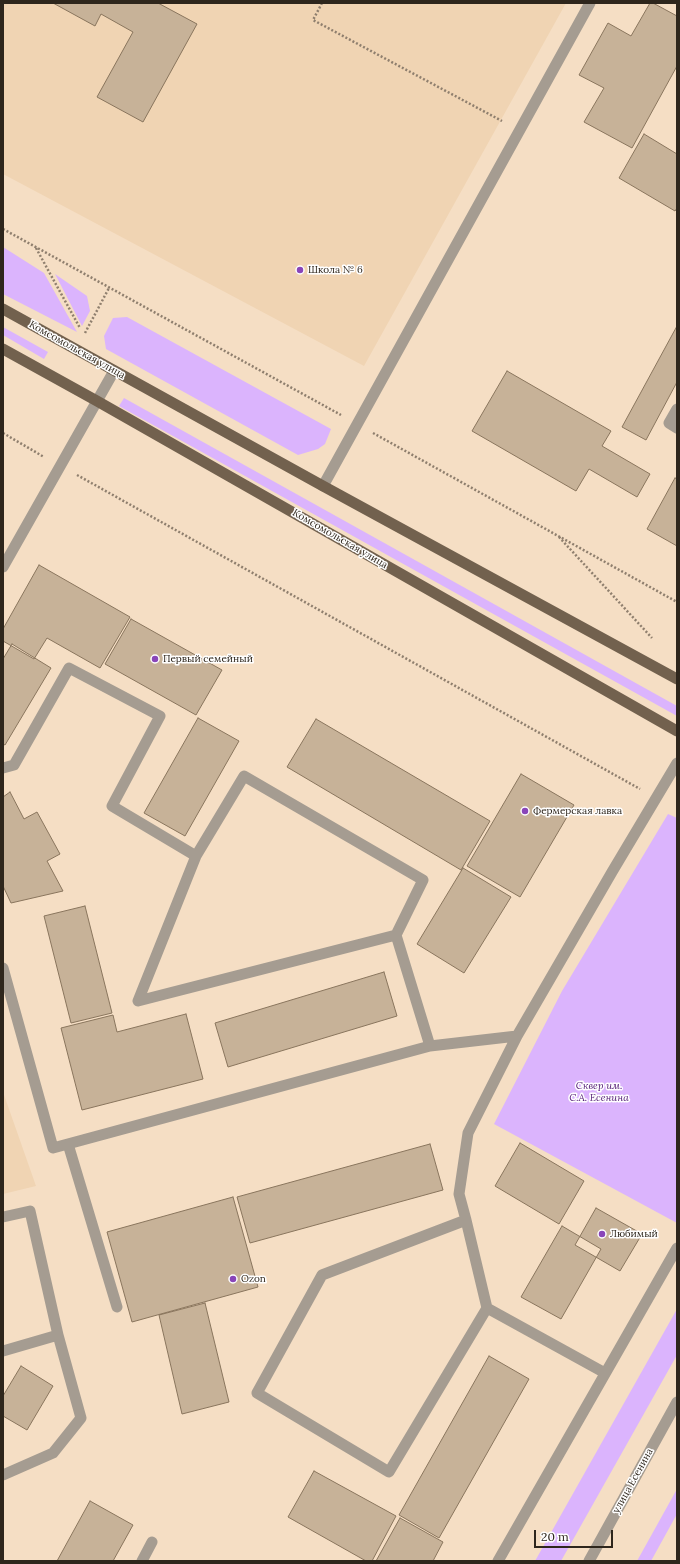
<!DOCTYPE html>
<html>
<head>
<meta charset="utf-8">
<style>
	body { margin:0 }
	#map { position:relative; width:680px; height:1564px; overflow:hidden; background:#f5dec4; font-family:Lora,serif }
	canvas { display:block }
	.frame { position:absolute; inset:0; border:4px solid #2e261c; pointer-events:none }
	.scale { position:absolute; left:534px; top:1530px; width:79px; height:18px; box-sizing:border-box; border:2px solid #2e261c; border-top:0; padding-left:5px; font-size:12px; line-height:14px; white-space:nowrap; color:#2e261c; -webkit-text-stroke:3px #fff; paint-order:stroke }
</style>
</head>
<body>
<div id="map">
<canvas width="680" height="1564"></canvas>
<div class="frame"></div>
<div class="scale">20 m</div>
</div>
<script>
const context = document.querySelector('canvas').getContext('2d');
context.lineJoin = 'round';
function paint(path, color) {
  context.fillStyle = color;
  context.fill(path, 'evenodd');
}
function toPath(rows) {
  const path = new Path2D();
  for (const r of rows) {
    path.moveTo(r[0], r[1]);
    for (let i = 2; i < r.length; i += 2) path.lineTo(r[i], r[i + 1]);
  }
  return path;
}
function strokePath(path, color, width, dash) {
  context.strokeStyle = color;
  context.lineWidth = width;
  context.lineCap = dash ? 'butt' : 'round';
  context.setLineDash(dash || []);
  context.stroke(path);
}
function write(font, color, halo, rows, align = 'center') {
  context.font = font + ' Lora,serif';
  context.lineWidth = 3;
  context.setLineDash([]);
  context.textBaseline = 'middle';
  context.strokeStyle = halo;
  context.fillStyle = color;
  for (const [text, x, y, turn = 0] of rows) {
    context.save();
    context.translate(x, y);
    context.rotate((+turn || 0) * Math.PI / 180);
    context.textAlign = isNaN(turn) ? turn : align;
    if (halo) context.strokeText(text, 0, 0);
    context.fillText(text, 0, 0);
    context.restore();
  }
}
const built = toPath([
	[3,3,566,3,364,366,3,174],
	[3,1092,36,1186,3,1194]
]);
const green = toPath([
	[3,247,44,273,77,332,3,294],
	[55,274,87,296,90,311,82,326],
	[127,317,331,429,325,444,318,449,298,455,106,349,104,336,113,318],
	[3,327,48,352,44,359,3,335],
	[124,398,677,706,677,716,119,406],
	[668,814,677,818,677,1223,494,1124,562,991],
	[677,1309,677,1355,561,1561,535,1561],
	[677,1489,677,1514,651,1561,637,1561]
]);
const building = toPath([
	[53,3,158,3,197,24,143,122,97,97,133,32,101,14,95,26,53,3],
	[650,3,653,3,677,16,677,66,632,148,584,122,604,88,579,75,608,23,631,36,650,3],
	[644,134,677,154,677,208,675,211,619,178,644,134],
	[677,326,677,382,646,440,622,427,677,326],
	[507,371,611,431,602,446,650,474,637,497,589,469,576,491,472,431,507,371],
	[675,478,677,479,677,546,647,529,675,478],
	[39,565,130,617,100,668,47,638,34,659,3,641,3,629,39,565],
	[131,619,222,670,196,715,105,664,131,619],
	[12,644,51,668,5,745,3,744,3,659,12,644],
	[198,718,239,741,185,836,144,813,198,718],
	[316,719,490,821,461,870,287,767,316,719],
	[521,774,574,805,520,897,467,866,521,774],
	[10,792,24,819,37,812,60,854,47,861,63,891,11,903,3,886,3,797,10,792],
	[463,868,511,897,464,973,417,944,463,868],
	[85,906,112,1013,71,1023,44,916,85,906],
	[384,972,397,1016,228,1067,215,1023,384,972],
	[186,1014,203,1079,82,1110,61,1028,113,1015,117,1032,186,1014],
	[520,1143,584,1181,559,1224,495,1186,520,1143],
	[430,1144,443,1190,250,1243,237,1197,430,1144],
	[233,1197,258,1287,132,1322,107,1232,233,1197],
	[596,1208,642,1234,620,1271,575,1245,596,1208],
	[562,1226,601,1249,561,1319,521,1297,562,1226],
	[205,1303,229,1402,182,1414,159,1315,205,1303],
	[489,1356,529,1379,439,1538,399,1515,489,1356],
	[21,1366,53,1386,27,1430,3,1416,3,1396,21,1366],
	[314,1471,396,1516,372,1561,366,1561,288,1517,314,1471],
	[90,1501,133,1525,113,1561,57,1561,90,1501],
	[400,1518,443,1542,433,1561,376,1561,400,1518]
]);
const path = toPath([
	[322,3,313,20,502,121],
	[3,229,341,415],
	[36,248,80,328],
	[85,333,109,288],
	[3,433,44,457],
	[373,433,677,602],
	[77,475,640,789],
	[559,537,652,638]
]);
const service = toPath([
	[677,409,669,423,677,428],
	[323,486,590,3],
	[3,567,114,371],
	[3,768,14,765,69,668,160,716,112,806,196,856],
	[396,935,138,1001,196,856,244,776,423,880,396,935,430,1046,517,1036],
	[3,968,53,1148,430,1046],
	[68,1144,117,1307],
	[3,1217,30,1211,58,1335],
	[466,1220,459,1194,468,1133,517,1036,612,872,677,763],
	[487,1308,466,1220,322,1275,257,1393,389,1472,487,1308,605,1373],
	[3,1351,58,1335,81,1418,53,1453,3,1475],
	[142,1561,152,1542],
	[498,1561,677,1248]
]);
const tertiary = toPath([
	[589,1561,677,1402]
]);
const primary = toPath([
	[3,309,323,486,677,679],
	[3,349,97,401,677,731]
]);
const markers = [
	[300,270,4,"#8945b9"],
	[155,659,4,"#8945b9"],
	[525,811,4,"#8945b9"],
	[602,1234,4,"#8945b9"],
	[233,1279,4,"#8945b9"]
];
const poiNames = [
	["Школа № 6",308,270],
	["Первый семейный",163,659],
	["Фермерская лавка",533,811],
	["Любимый",610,1234],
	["Ozon",241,1279]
];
const streetNames = [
	["Комсомольская улица",77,350,29],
	["Комсомольская улица",340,539,30],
	["улица Есенина",633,1481,-61]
];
const parkNames = [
	["Сквер им.",599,1086],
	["С.А. Есенина",599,1098]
];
paint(built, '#f0d4b3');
paint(green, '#dbb4fd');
paint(building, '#c7b298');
strokePath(building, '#89755d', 1);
strokePath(path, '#8f7f6e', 2.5, [2, 2]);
strokePath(service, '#a59c91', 11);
strokePath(tertiary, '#a59c91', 11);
strokePath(primary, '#72614e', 11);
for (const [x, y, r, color] of markers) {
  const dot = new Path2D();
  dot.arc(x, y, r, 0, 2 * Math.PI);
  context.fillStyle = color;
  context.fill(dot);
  strokePath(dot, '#fff', 1.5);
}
write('10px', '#2e261c', '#fff', poiNames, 'left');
write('10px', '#2e261c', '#fff', streetNames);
write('italic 10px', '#501973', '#fff', parkNames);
</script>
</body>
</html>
